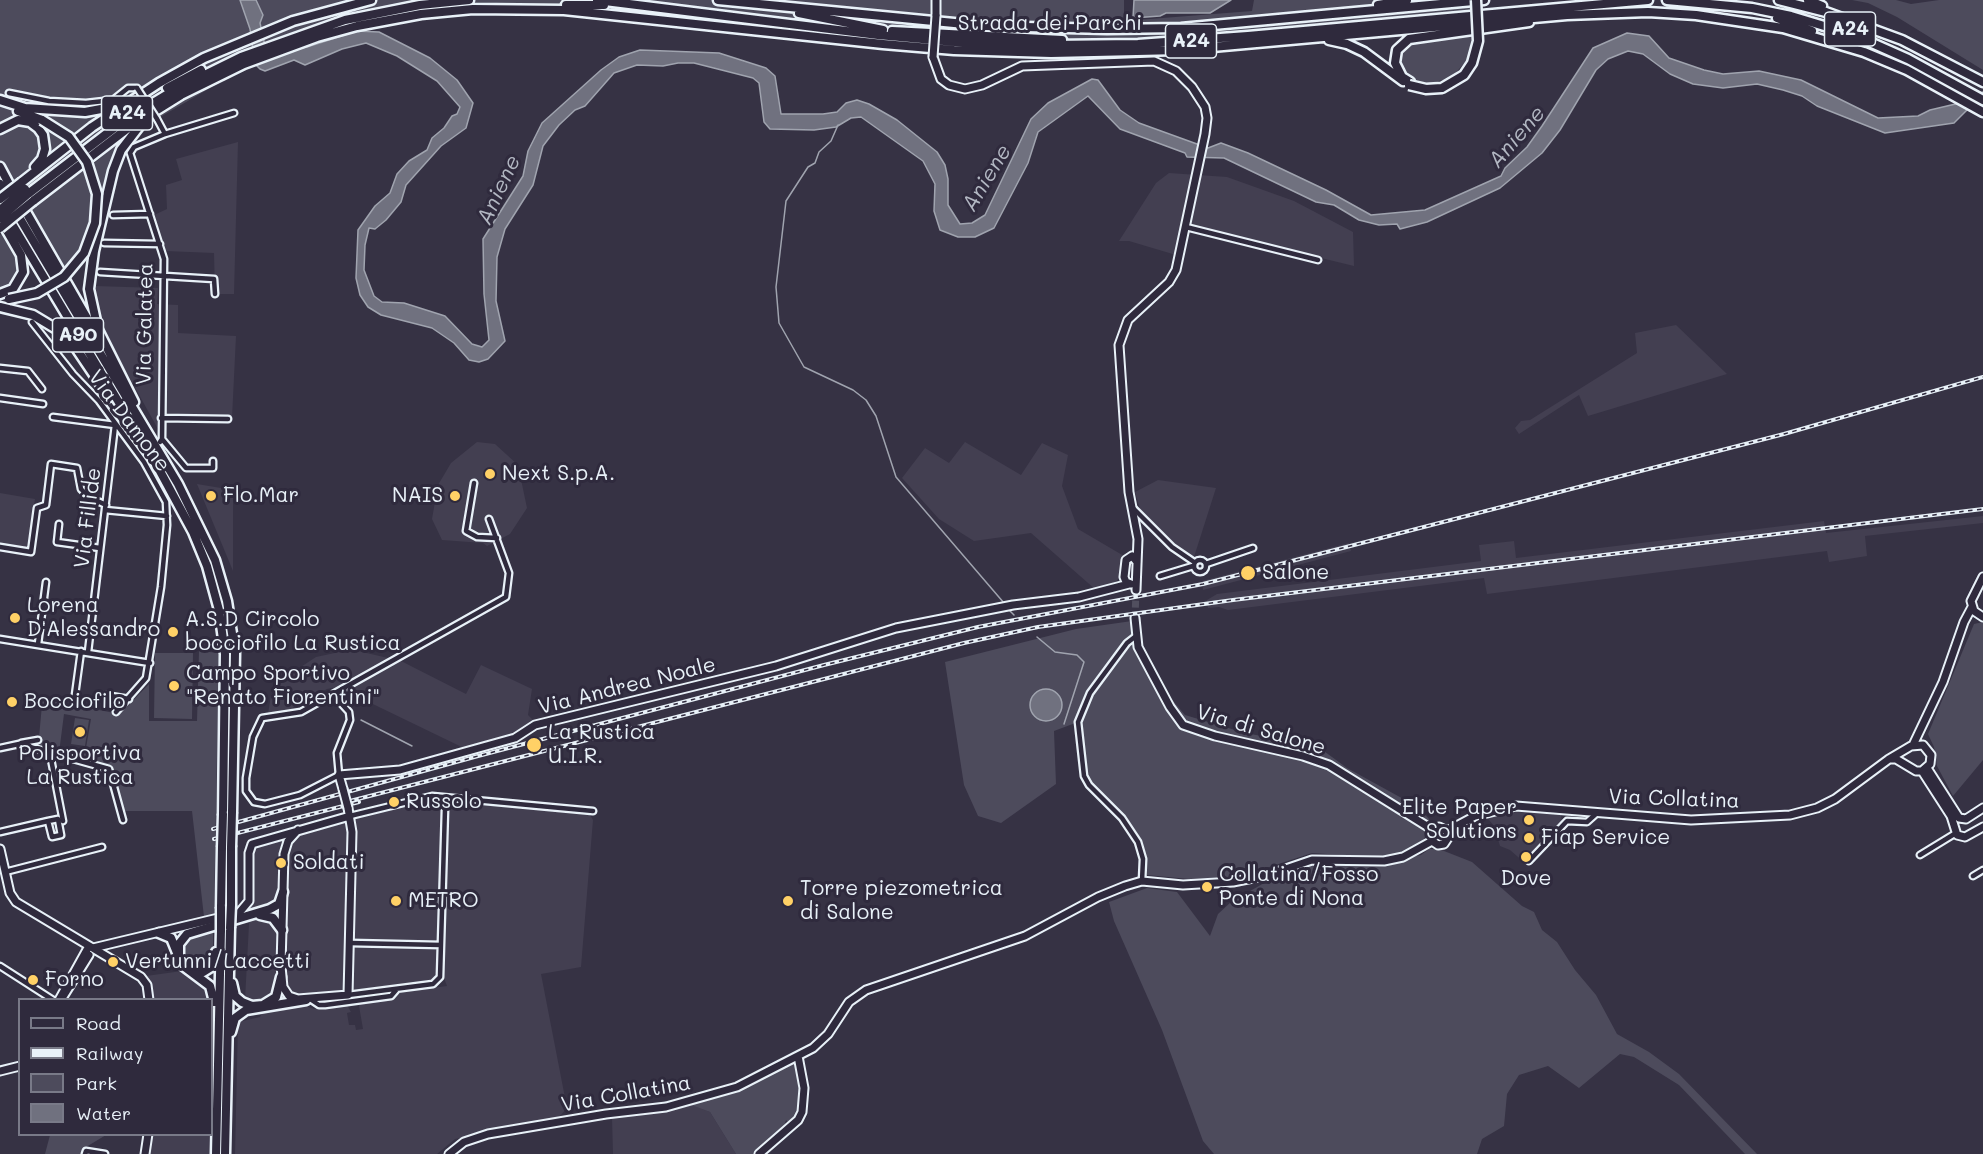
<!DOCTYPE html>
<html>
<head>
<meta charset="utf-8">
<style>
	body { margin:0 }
	#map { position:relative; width:1983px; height:1154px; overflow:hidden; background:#363244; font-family:Mali,sans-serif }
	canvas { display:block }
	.legend { position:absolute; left:18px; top:998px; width:195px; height:138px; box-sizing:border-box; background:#2f2a3d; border:2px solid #797a88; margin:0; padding:8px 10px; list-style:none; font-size:18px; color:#e8f1f8 }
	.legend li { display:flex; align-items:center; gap:12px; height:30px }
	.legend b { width:30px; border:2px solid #797a88 }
</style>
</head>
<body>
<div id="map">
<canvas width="1983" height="1154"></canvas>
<ul class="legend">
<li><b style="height:8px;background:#2f2a3d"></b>Road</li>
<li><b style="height:8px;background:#e8f1f8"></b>Railway</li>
<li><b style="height:16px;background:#4d4b5c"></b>Park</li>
<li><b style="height:16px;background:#70717f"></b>Water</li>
</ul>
</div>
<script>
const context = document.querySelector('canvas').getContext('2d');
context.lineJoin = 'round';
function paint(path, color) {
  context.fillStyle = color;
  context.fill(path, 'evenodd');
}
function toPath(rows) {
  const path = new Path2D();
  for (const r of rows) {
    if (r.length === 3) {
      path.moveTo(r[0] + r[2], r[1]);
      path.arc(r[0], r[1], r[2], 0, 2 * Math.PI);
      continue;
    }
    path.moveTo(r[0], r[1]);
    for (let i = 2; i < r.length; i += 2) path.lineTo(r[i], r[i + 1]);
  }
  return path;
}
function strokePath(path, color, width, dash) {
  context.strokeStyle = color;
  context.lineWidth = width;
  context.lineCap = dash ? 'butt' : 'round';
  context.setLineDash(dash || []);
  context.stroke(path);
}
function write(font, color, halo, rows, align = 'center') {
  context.font = font + ' Mali,sans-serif';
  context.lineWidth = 6;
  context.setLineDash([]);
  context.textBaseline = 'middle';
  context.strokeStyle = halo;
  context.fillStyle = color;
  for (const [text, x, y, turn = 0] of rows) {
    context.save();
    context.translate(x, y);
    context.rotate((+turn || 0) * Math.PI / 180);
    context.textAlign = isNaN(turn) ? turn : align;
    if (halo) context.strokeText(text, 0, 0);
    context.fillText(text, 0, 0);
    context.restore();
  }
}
const built = toPath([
	[238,142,234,294,215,294,214,253,165,251,152,216,167,209,166,185,182,180,176,159],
	[1169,173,1227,177,1294,201,1353,232,1354,266,1185,225,1176,255,1129,241,1119,241,1156,183],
	[95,286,158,288,157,304,178,305,178,333,236,336,232,418,157,416,158,429,97,319,94,303],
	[1676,325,1727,374,1588,416,1579,395,1519,434,1515,428,1521,421,1530,420,1637,353,1635,333],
	[477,442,495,444,518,465,527,508,510,534,487,546,483,543,442,540,432,519,438,485,451,463],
	[965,442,1021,475,1042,443,1068,455,1062,486,1078,529,1124,556,1119,578,1113,585,1096,590,1031,533,974,541,939,519,902,478,925,448,949,463],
	[1158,480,1216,488,1194,557,1182,551,1140,509,1135,492],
	[197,484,233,490,233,571],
	[0,493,35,499,27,548,0,544],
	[1983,516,1983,523,1865,536,1867,556,1829,562,1827,551,1487,594,1484,578,1228,610,1219,607,1208,608,1207,600,1217,594,1481,561,1479,545,1514,541,1516,558,1824,521,1826,533],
	[1349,543,1351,551,1203,590,1202,581],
	[344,651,358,651,401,661,466,694,481,665,532,689,528,715,537,724,520,736,470,751,348,692,342,686,327,689,293,707,292,711,268,714,271,695,284,678,316,657],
	[426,799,590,815,593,820,581,967,541,974,567,1108,560,1116,541,1122,455,1139,437,1154,235,1154,238,1022,260,1017,264,1010,303,1005,314,1009,347,1005,351,1012,347,1013,349,1025,355,1025,356,1030,363,1029,359,1006,361,1003,393,999,401,992,447,986,444,978,302,997,252,1003,245,1000,253,848,263,841],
	[1495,812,1497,817,1516,812,1561,815,1562,821,1525,863,1510,850,1500,846,1494,826,1485,815],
	[182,971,206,985,212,994,212,1154,148,1154,151,1135,212,1134,212,1000,152,999,151,986,146,976],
	[692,1105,710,1112,736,1154,613,1154,612,1118]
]);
const green = toPath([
	[0,0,1124,0,1124,21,1252,11,1254,0,1470,0,1472,26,1121,55,1042,57,966,53,549,12,482,11,395,21,275,54,246,67,126,137,108,174,100,209,92,165,125,137,28,209,0,163],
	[1852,0,1896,0,1911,4,1939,0,1983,0,1983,70,1897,17,1868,3],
	[1472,35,1468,59,1451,78,1427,84,1413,80,1403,73,1398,60,1404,46,1419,39],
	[84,169,91,192,92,221,82,249,62,271,29,211],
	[4,232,21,262,16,283,0,292,0,235],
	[1132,621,1138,659,1185,715,1245,733,1317,746,1347,768,1418,807,1429,819,1424,840,1417,848,1387,858,1312,853,1242,876,1189,879,1147,875,1145,852,1136,831,1086,780,1078,722,1054,731,1056,784,1001,823,978,816,964,785,945,662,1076,629],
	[1983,622,1983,760,1953,796,1937,766,1934,747,1928,734,1974,624],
	[199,651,219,653,214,915,204,917,192,811,124,811,113,770,109,766,80,759,83,748,86,748,91,719,64,714,59,753,38,748,42,705,24,702,25,696,120,714,149,684,149,721,197,721],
	[155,653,193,653,192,719,154,718],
	[75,718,89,720,85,746,71,744],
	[1429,849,1439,849,1472,862,1522,906,1534,912,1542,930,1557,942,1575,970,1596,995,1617,1034,1649,1052,1679,1074,1757,1154,1745,1154,1679,1085,1634,1057,1620,1054,1579,1088,1548,1066,1519,1075,1507,1094,1504,1126,1482,1139,1477,1154,1214,1154,1203,1141,1162,1030,1114,921,1109,902,1147,888,1177,892,1210,936,1218,914,1231,902,1278,875,1309,865,1382,864,1421,855],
	[213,931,213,956,206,968,195,970,183,961,182,947,191,937],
	[794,1063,798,1067,803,1099,799,1113,789,1123,786,1120,783,1129,754,1154,736,1154,710,1112,691,1105,739,1088,782,1066],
	[50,1135,106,1135,86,1147,82,1154,45,1154]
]);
const water = toPath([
	[240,0,256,0,263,15,260,23,267,55,307,47,357,31,379,32,430,58,457,80,473,103,466,128,441,146,406,185,401,202,386,220,375,229,369,228,365,245,364,270,374,296,382,302,404,303,445,316,472,344,482,347,489,340,484,294,483,239,523,176,528,151,542,123,601,70,619,57,640,50,719,53,766,68,775,76,781,114,823,114,837,112,846,103,857,100,869,104,897,120,937,152,945,165,948,179,948,205,960,224,972,223,985,215,1031,119,1048,103,1092,79,1098,80,1120,110,1139,123,1208,148,1221,143,1248,153,1326,190,1371,215,1425,210,1501,176,1505,168,1527,147,1542,126,1593,48,1627,33,1649,36,1669,58,1704,70,1723,74,1759,71,1801,80,1878,118,1918,116,1930,110,1964,102,1983,92,1983,106,1969,108,1954,123,1885,133,1817,106,1802,96,1783,90,1757,84,1723,88,1693,84,1670,74,1643,54,1628,51,1608,59,1596,70,1560,130,1542,153,1500,188,1427,222,1400,229,1397,224,1379,225,1359,220,1334,205,1316,202,1224,158,1187,157,1185,153,1120,129,1088,96,1038,132,1028,163,994,228,975,237,958,237,940,230,934,211,935,184,923,161,861,117,851,118,836,127,814,130,770,129,764,122,759,83,753,78,694,63,678,63,663,66,637,65,614,73,585,106,575,110,559,125,543,146,533,185,505,229,497,257,496,301,505,341,488,359,479,362,469,360,454,343,432,328,381,315,368,307,360,295,356,278,358,230,375,206,390,193,397,174,409,161,427,150,432,138,444,128,452,116,457,114,460,107,437,81,397,56,366,43,342,49,305,65,294,60,265,71,260,69,255,64,250,29,240,0],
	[1134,0,1231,0,1210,13,1166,13,1160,16,1133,18,1134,0],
	[1046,705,16]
]);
const stream = toPath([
	[838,125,831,141,819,152,815,163,808,167,786,201,776,287,779,323,804,367,853,390,866,400,876,416,896,477,1004,603],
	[1010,611,1014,615],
	[1037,637,1055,652,1077,655,1084,662,1064,724],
	[361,720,412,746]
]);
const secondaryTunnel = toPath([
	[1135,618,1136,590]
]);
const street = toPath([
	[9,93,49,101,86,103,113,100,128,88,137,88],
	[157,119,165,134,134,147,130,153,164,259,162,439,160,442],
	[165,134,234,113],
	[113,215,150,214],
	[1186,227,1318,260],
	[104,243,160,244],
	[100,272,214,279,215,294],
	[32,322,73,374,99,401,144,462,166,502,167,525,161,587,146,678,116,712],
	[0,368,28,371,42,389],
	[0,398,43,404],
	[53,417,115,425,88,652],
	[161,418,228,419],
	[162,439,186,468,213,468,213,461],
	[474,483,466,531,477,537,497,538],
	[1134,509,1172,547,1194,562],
	[105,510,167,516],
	[59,524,57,542,100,548],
	[0,547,31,552,37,508,46,505,51,464,77,468,81,489,89,497,106,505],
	[1200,566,6],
	[1206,564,1253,548],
	[1160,576,1193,566],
	[1136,636,1127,643,1090,693,1078,722,1084,776,1089,785,1122,818,1138,842,1143,859,1142,881],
	[0,639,150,663],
	[38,644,46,582],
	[105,695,129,699],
	[338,700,349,712,350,720,337,753,339,775,300,795,265,804,254,802,246,791,246,778,253,737,262,718,301,712,506,597,509,573,489,519],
	[74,702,81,651],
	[21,743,38,740],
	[0,748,19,744,109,769,123,820],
	[50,754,63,821],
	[350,816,432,796,593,811],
	[0,832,48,821,58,819,61,835,52,837,48,821],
	[1920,855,1956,833],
	[1529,861,1567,821,1587,822,1597,813],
	[5,872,102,847],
	[1973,876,1983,870],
	[350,943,441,945],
	[0,966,53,1000],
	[348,995,433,984,440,977,445,809,441,798],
	[310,999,319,1005,325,1005,391,996,397,989],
	[85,1154,86,1151,105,1154]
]);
const secondary = toPath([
	[936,16,936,0],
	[933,57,941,79,949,85,965,89,982,85,1022,66,1154,61,1176,71,1192,87,1205,107,1207,118,1205,134,1176,270,1169,282,1128,320,1119,345,1129,492,1138,539,1136,590],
	[1983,577,1971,601,1974,611,1983,617],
	[1131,584,1126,582,1124,577,1126,560,1132,556,1137,562],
	[1135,618,1138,647,1170,707,1183,725,1215,736,1303,756,1329,765,1433,830],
	[1913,745,1943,682,1964,622,1972,607],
	[1927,768,1959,818,1966,819,1983,808],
	[1922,771,1951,816,1957,835,1965,837,1983,827],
	[343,789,339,775,400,770,515,738,535,725,776,666,896,628,1013,605,1079,597,1129,584],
	[298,830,288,841,284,854,281,966,283,987,289,996,298,999,348,995,352,832,348,808],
	[1433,830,1439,827,1447,831],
	[1447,831,1475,816,1516,806,1691,820,1790,815,1817,808,1835,799,1889,759,1911,746,1923,745,1931,755,1930,764,1922,771,1916,771,1896,759,1889,759],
	[1432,841,1438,845,1444,844,1448,838,1447,831],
	[0,849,10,893,16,902,141,977,147,985,149,1000],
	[93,948,239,913,249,901,249,853,252,844,350,816],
	[59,1000,89,946],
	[61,1000,89,955],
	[0,1071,20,1066],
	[145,1154,148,1134],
	[449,1154,464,1142,488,1134,606,1114,666,1107,737,1087,813,1048,828,1034,849,1002,866,990,1025,936,1098,897,1125,886,1142,881,1183,885,1233,882,1268,875,1312,860,1384,861,1403,857,1432,841],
	[759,1154,798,1120,802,1112,804,1088,798,1056]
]);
const highway = toPath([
	[597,0,878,35,955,42,1051,45,1138,44,1248,36,1648,0],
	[718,0,985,26,1107,29,1181,28,1484,0],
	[1667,0,1752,8,1791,16,1854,35,1908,59,1983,100],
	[1779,0,1826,12,1902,40,1983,82],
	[1808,0,1822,6],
	[566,5,604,5],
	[1378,5,1407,0],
	[799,13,883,30],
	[1777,18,1812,31],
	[892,31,1062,40],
	[1329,40,1347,44,1364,52,1403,81],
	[1410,82,1402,77,1395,63,1397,50,1409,39,1529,22],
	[167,88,201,70],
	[0,100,25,108,85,112,117,106],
	[18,111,42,120],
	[0,129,18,120,30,122,38,128,43,135,45,149,42,159,35,167],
	[0,167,9,184],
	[22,182,92,127,159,83,204,58,293,21,371,0],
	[0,184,4,190],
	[28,194,122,122,178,88,241,57,345,20,420,5,469,0],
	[33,201,128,128,181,95,244,64,317,37,357,26,421,14,473,9,564,10,883,44,954,50,1051,53,1179,50,1567,15,1648,12,1696,15,1783,28,1864,52,1907,70,1983,112],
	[26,212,92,327],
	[19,217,178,484,215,560,227,601,235,653,232,812],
	[12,224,160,471,193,532,207,566,219,610,225,654,223,814],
	[0,294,13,289,23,272,21,255,6,229],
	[0,307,33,315,58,330,76,348,109,397],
	[134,402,98,330,89,289,94,251,113,171,121,150,141,124],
	[231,905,231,847],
	[221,907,222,847],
	[260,915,273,918,282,930],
	[159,933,171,938,182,965,210,986,214,1002],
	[179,960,179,944,187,934,270,909,279,904,283,892],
	[193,972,203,972,211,967,216,952],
	[232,983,235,996,242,1002,252,1006,263,1005,276,997,281,977],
	[231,1032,235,1018,246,1010,306,1000],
	[216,1154,221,930],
	[225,1154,230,928]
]);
const rail = toPath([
	[350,801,964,643,1038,627,1233,600,1983,509],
	[213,829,478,756,824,665,978,627,1203,584,1784,434,1983,377],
	[214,839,359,802]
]);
const streetBridge = toPath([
	[137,88,157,119]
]);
const secondaryBridge = toPath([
	[933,57,936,16],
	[343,789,348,808]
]);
const highwayBridge = toPath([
	[1409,85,1426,89,1442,88,1464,75,1472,63,1478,41,1476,0],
	[0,199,22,182],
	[0,210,25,189],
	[0,218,28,194],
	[0,228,33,201],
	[9,299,37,293,64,277,84,253,95,223,97,194,87,162,69,137,42,120],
	[222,847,223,814],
	[231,847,232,812],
	[230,928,231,905],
	[221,930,221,907]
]);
const markers = [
	[490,474,6,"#ffd166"],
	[211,496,6,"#ffd166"],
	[455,496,6,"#ffd166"],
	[1248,573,8,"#ffd166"],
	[15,618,6,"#ffd166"],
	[173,632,6,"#ffd166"],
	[174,686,6,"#ffd166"],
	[12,702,6,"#ffd166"],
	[80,732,6,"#ffd166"],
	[534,745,8,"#ffd166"],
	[394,802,6,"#ffd166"],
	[1529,820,6,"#ffd166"],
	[1529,838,6,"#ffd166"],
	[1526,857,6,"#ffd166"],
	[281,863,6,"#ffd166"],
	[1207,887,6,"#ffd166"],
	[396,901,6,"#ffd166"],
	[788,901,6,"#ffd166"],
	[113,962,6,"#ffd166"],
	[33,980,6,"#ffd166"]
];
const shields = [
	[1850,29,51],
	[1191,41,51],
	[127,113,51],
	[78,335,51]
];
const shieldNames = [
	["A24",1850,29],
	["A24",1191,41],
	["A24",127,113],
	["A90",78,335]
];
const streetNames = [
	["Strada dei Parchi",1050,24],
	["Via Galatea",145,324,-89],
	["Via Damone",129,421,53],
	["Via Fillide",88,518,-83],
	["Via Andrea Noale",627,686,-14],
	["Via di Salone",1261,730,16],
	["Via Collatina",1674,799,2],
	["Via Collatina",626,1094,-10]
];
const poiNames = [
	["Next S.p.A.",502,474],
	["Flo.Mar",223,496],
	["NAIS",443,496,"right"],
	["Salone",1262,573],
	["Lorena",27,606],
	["D'Alessandro",27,630],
	["A.S.D Circolo",185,620],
	["bocciofilo La Rustica",185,644],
	["Campo Sportivo",186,674],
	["\"Renato Fiorentini\"",186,698],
	["Bocciofilo",24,702],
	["La Rustica",548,733],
	["U.I.R.",548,757],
	["Polisportiva",80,754,"center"],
	["La Rustica",80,778,"center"],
	["Russolo",406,802],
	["Elite Paper",1517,808,"right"],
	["Solutions",1517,832,"right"],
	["Fiap Service",1541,838],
	["Soldati",293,863],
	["Collatina/Fosso",1219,875],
	["Ponte di Nona",1219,899],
	["Dove",1526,879,"center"],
	["Torre piezometrica",800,889],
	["di Salone",800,913],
	["METRO",408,901],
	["Vertunni/Laccetti",125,962],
	["Forno",45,980]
];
const waterNames = [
	["Aniene",1517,137,-49],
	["Aniene",987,178,-59],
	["Aniene",499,190,-65]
];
paint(built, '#433f51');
paint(green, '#4d4b5c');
paint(water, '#70717f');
strokePath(water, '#a0a4af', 1.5);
strokePath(stream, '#a0a4af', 1.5);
strokePath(secondaryTunnel, '#514f5f', 7, [7, 3.5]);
strokePath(street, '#e8f1f8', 9);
strokePath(secondary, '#e8f1f8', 11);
strokePath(highway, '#e8f1f8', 13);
strokePath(street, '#2f2a3d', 4.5);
strokePath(secondary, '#2f2a3d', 7);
strokePath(highway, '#2f2a3d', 8);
strokePath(rail, '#e8f1f8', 4);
strokePath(rail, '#2f2a3d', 1.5, [4.5]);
strokePath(streetBridge, '#e8f1f8', 9, []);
strokePath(secondaryBridge, '#e8f1f8', 11, []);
strokePath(highwayBridge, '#e8f1f8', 13, []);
strokePath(streetBridge, '#2f2a3d', 4.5);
strokePath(secondaryBridge, '#2f2a3d', 7);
strokePath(highwayBridge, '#2f2a3d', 8);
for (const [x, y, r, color] of markers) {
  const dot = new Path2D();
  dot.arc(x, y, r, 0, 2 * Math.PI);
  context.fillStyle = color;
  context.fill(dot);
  strokePath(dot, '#2f2a3d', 2);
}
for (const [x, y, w] of shields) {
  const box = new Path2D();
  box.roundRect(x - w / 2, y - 17, w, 34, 4.5);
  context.fillStyle = '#2f2a3d';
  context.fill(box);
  strokePath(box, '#e8f1f8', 1.5);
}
write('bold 20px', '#e8f1f8', null, shieldNames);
write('21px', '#e8f1f8', '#2f2a3d', streetNames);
write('21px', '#e8f1f8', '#2f2a3d', poiNames, 'left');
write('italic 22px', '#b2b7c2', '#2f2a3d', waterNames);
</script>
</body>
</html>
